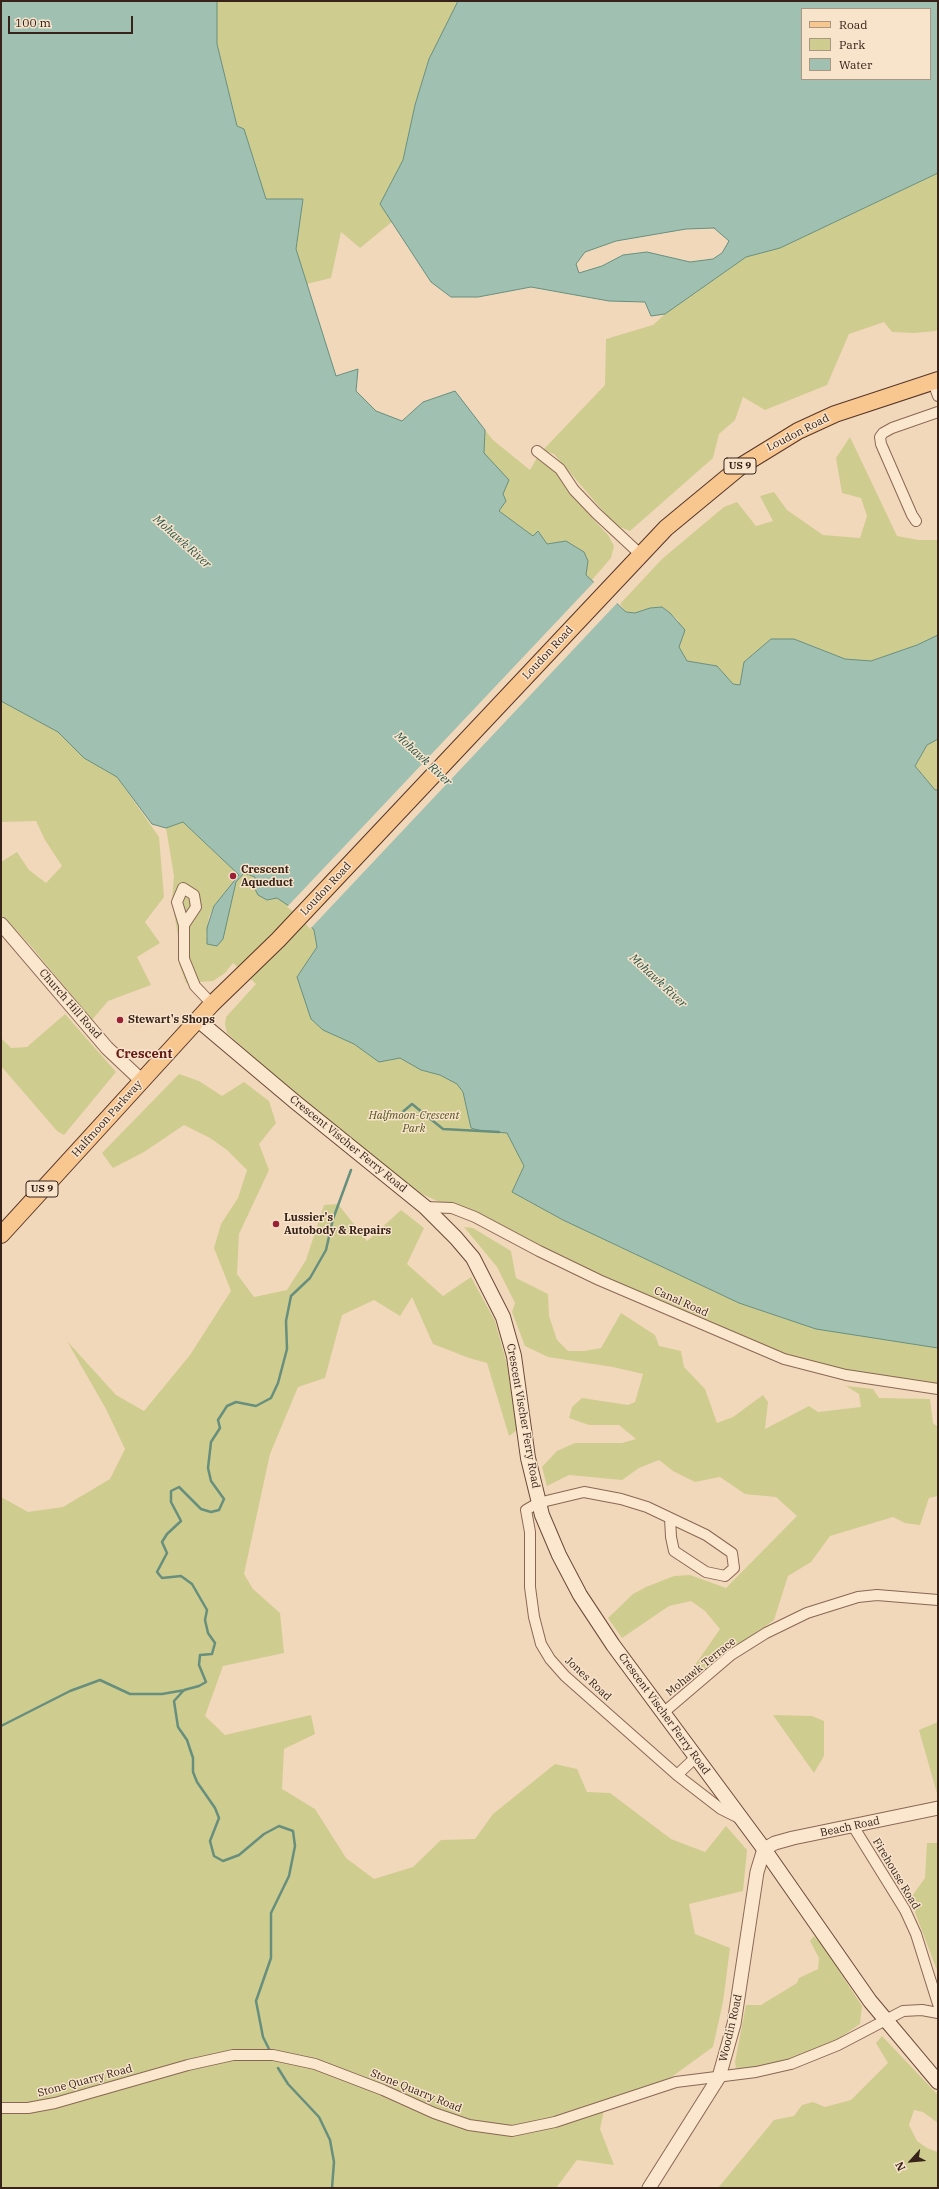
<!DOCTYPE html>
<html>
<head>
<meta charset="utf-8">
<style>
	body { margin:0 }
	#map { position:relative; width:939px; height:2189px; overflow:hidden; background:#f1d8bb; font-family:"IBM Plex Serif",serif }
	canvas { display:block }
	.frame { position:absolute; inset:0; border:2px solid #37231a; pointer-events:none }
	.legend { position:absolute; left:801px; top:8px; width:130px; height:72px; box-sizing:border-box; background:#f8e3cb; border:1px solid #ab9684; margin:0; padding:5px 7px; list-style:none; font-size:12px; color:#37231a }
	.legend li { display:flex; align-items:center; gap:8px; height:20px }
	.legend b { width:20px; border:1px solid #ab9684 }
	.north { position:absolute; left:891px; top:2141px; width:40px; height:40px; -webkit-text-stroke:3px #f8e3cb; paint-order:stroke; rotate:243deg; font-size:11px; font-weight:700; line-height:16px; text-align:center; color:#37231a }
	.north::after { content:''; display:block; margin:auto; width:14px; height:18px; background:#37231a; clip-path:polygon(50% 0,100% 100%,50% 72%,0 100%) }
	.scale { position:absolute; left:8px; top:16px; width:125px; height:18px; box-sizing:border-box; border:2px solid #37231a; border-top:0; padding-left:5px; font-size:12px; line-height:14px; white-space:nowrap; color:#37231a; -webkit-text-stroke:3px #f8e3cb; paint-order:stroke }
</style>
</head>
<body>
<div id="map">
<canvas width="939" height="2189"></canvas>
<div class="frame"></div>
<ul class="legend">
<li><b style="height:5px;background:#f8c68f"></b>Road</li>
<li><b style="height:11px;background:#cfcc8f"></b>Park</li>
<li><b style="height:11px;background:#a0c1b2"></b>Water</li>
</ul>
<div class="north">N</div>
<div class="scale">100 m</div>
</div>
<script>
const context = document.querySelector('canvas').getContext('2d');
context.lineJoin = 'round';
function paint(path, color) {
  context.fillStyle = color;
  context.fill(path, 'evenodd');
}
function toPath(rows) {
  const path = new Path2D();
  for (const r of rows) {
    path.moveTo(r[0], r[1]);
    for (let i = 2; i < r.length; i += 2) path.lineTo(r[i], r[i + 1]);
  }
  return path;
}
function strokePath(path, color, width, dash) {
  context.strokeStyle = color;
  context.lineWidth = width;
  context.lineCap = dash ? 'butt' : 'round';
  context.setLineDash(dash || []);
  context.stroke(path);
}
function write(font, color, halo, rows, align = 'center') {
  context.font = font + ' "IBM Plex Serif",serif';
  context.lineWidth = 3;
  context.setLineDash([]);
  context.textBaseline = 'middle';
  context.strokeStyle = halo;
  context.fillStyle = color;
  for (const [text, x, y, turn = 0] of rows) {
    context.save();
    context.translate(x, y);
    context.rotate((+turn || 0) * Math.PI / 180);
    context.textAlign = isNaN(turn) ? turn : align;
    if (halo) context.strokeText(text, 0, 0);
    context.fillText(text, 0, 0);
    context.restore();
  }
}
const green = toPath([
	[217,1,458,1,429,59,415,105,403,160,380,204,393,221,360,248,341,232,331,278,307,284,296,249,303,200,266,199,244,129,237,126,217,44],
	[938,173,938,328,936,331,914,333,892,332,884,322,849,334,827,385,765,410,743,397,735,420,719,434,713,458,630,531,615,525,554,454,543,450,605,385,606,339,653,325,665,314,746,257,780,248],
	[485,430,493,440,530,470,538,456,551,466,585,510,608,535,614,546,611,558,591,581,586,575,588,561,584,552,566,541,547,544,538,531,533,536,499,511,506,501,484,453],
	[850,437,897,536,918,540,938,540,938,635,917,645,871,661,845,659,794,639,771,639,744,662,740,685,733,684,717,666,687,661,679,647,679,621,670,613,662,607,650,608,635,613,626,612,620,604,662,559,724,507,737,502,756,526,773,521,760,496,774,492,787,510,823,535,860,538,867,516,861,498,842,493,836,458],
	[1,701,58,732,84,758,117,777,159,837,164,897,145,922,160,943,137,957,151,985,108,1001,92,1020,30,945,1,914,1,862,17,852,29,870,46,883,62,866,45,840,36,821,1,822],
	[938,739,938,790,935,790,915,766,927,745],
	[183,822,239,875,214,906,209,917,206,938,232,896,236,882,244,873,255,877,254,887,267,900,277,898,298,912,314,930,317,947,297,977,311,1019,323,1030,354,1044,379,1062,400,1058,421,1070,440,1075,457,1084,463,1092,471,1128,482,1131,507,1133,524,1166,512,1192,563,1220,739,1303,816,1329,938,1348,938,1388,784,1359,475,1217,452,1208,422,1194,387,1168,292,1092,227,1033,225,1024,226,1017,256,984,233,963,225,973,213,981,186,983,179,964,178,936,172,901,174,876,166,828],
	[65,1014,116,1072,64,1135,57,1131,1,1066,1,1038,11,1048,27,1047],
	[179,1074,199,1081,222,1096,244,1082,269,1101,276,1123,259,1144,269,1170,239,1234,237,1274,254,1297,287,1290,306,1260,324,1205,338,1204,367,1241,401,1210,424,1228,407,1264,443,1296,471,1277,495,1321,507,1364,517,1430,509,1436,487,1363,469,1358,433,1344,412,1297,400,1316,374,1300,342,1315,325,1378,298,1387,270,1454,244,1574,253,1589,280,1613,284,1653,223,1666,205,1716,225,1735,311,1715,315,1734,284,1749,282,1789,315,1809,346,1858,374,1879,413,1867,441,1840,475,1839,493,1814,555,1764,577,1769,587,1792,610,1793,671,1839,705,1852,726,1826,747,1850,743,1891,689,1904,695,1934,730,1948,723,2002,713,2047,670,2078,605,2106,600,2129,614,2165,577,2160,556,2188,1,2188,1,1497,28,1512,63,1507,110,1479,125,1449,106,1409,67,1341,116,1395,144,1411,190,1355,231,1291,214,1248,221,1224,238,1198,247,1170,227,1150,210,1138,184,1125,144,1152,113,1168,102,1153],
	[464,1227,473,1228,511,1251,516,1278,548,1294,549,1316,557,1340,568,1351,584,1351,601,1348,621,1313,655,1335,659,1346,681,1351,684,1367,705,1389,717,1423,733,1417,763,1395,768,1402,765,1429,809,1406,818,1412,861,1407,859,1394,846,1386,873,1389,879,1398,930,1399,933,1423,938,1427,938,1496,929,1498,920,1525,905,1523,893,1517,830,1536,811,1562,788,1576,774,1620,702,1671,693,1668,720,1629,705,1611,691,1601,669,1606,622,1638,608,1618,633,1594,646,1587,674,1576,690,1575,726,1588,797,1516,776,1497,745,1494,720,1477,695,1482,673,1471,659,1460,639,1468,622,1480,569,1475,547,1486,542,1467,557,1451,575,1443,622,1443,636,1439,619,1425,589,1425,569,1418,572,1407,582,1398,628,1405,635,1402,643,1374,613,1367,548,1357,525,1346,512,1312,515,1303,497,1267],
	[773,1715,812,1716,824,1721,824,1756,814,1773],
	[938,1722,938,1797,919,1730],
	[927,1843,938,1843,938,1973,910,1899,925,1878],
	[814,1936,821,1943,862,2006,860,2024,838,2039,802,2055,768,2067,736,2068,735,2062,746,2005,761,2005,797,1983,799,1978,818,1969,819,1958,810,1941],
	[882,2036,938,2095,938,2123,923,2112,914,2110,909,2125,917,2141,927,2148,938,2152,938,2188,718,2188,774,2120,794,2116,802,2105,813,2102,825,2107,851,2100,888,2063,876,2043]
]);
const water = toPath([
	[1,1,217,1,217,44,237,126,244,129,266,199,303,199,296,249,336,376,358,369,356,391,376,411,402,421,423,402,455,391,485,430,484,453,509,480,503,494,506,501,499,511,533,536,538,531,547,544,566,541,584,552,588,561,586,575,626,612,635,613,650,608,662,607,670,613,685,630,679,647,687,661,717,666,733,684,740,685,744,662,771,639,794,639,845,659,871,661,917,645,938,635,938,739,927,745,915,766,935,790,938,790,938,1348,816,1329,739,1303,563,1220,512,1192,524,1166,507,1133,482,1131,471,1128,463,1092,457,1084,440,1075,421,1070,400,1058,379,1062,354,1044,323,1030,311,1019,297,977,317,947,314,930,298,912,277,898,267,900,258,895,254,887,255,877,244,873,236,882,223,939,217,946,207,944,207,928,214,906,239,875,183,822,166,828,152,824,117,777,84,758,58,732,1,701,1,1],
	[458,1,938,1,938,173,780,248,746,257,665,314,651,316,645,302,609,301,531,287,478,297,451,297,431,282,380,204,403,160,415,105,429,59,458,1],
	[802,9,930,9,930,79,802,79,802,9],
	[714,228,729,241,722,253,713,259,690,262,647,252,623,255,602,266,579,273,576,264,585,252,616,241,686,229,714,228]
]);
const pier = toPath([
	[595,581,619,601,310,929,297,914,287,907]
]);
const stream = toPath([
	[399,1115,412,1104,443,1129,499,1132],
	[1,1726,70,1691,100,1680,130,1694,162,1694,185,1690],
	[269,2049,263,2037,256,2001,271,1958,271,1913,289,1876,295,1846,293,1831,279,1826,264,1834,239,1855,223,1861,214,1856,210,1841,219,1818,215,1808,197,1782,193,1772,193,1758,187,1740,178,1727,174,1701,184,1690,199,1686,206,1682,199,1665,200,1655,212,1654,215,1643,208,1633,205,1620,207,1610,192,1584,181,1576,162,1578,157,1572,167,1553,162,1542,167,1534,181,1521,171,1502,171,1491,179,1487,201,1509,211,1512,219,1510,224,1499,211,1481,208,1468,211,1442,220,1428,218,1420,227,1406,236,1402,256,1406,271,1398,278,1383,287,1349,286,1321,291,1296,310,1278,326,1250,333,1219,351,1170],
	[278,2068,288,2084,319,2117,330,2140,334,2162,332,2188]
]);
const minor = toPath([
	[933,382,938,396],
	[537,451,560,469,574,490,596,513,640,554],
	[916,521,912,515,881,444,880,437,883,433,892,428,938,412],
	[184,925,196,907,194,895,183,888,177,902,184,925,184,959,195,986,212,1004],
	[425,1207,452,1208,475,1217,539,1251,599,1280,784,1359,846,1375,938,1389],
	[670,1518,671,1537,674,1551,706,1572,725,1576,734,1568,732,1553,706,1535,647,1507,621,1499,584,1492,538,1503,526,1510,530,1532,530,1587,534,1617,541,1644,550,1659,565,1676,677,1775,721,1809,741,1819],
	[663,1713,731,1655,766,1633,807,1613,858,1597,877,1595,938,1600],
	[677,1775,696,1757],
	[853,1826,905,1910,916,1934,938,2004],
	[1,2108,28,2108,55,2103,188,2065,233,2055,273,2055,315,2064,383,2090,434,2113,469,2125,512,2131,555,2122,676,2082,756,2072,791,2064,838,2045,903,2011,922,2010,938,2013]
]);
const tertiary = toPath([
	[1,924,107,1048,142,1081],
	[649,2188,719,2077,734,2024,757,1872,764,1849,775,1843,793,1838,938,1808]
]);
const secondary = toPath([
	[198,1020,294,1101,425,1207,456,1238,473,1258,503,1317,514,1356,528,1458,542,1515,559,1555,580,1595,613,1645,764,1849,870,2001,938,2082]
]);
const primary = toPath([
	[1,1235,212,1004,278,940,666,528,741,466,798,431,835,414,938,380]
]);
const markers = [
	[233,876,4,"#9c2035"],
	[120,1020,4,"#9c2035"],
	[276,1224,4,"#9c2035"]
];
const shields = [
	[740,466,32],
	[42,1189,32]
];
const shieldNames = [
	["US 9",740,466],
	["US 9",42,1189]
];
const streetNames = [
	["Loudon Road",798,433,-27],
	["Loudon Road",548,653,-47],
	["Loudon Road",326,889,-47],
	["Church Hill Road",70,1004,49],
	["Halfmoon Parkway",107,1119,-48],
	["Crescent Vischer Ferry Road",348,1144,39],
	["Canal Road",681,1302,24],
	["Crescent Vischer Ferry Road",523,1416,80],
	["Mohawk Terrace",701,1667,-39],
	["Jones Road",588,1679,43],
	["Crescent Vischer Ferry Road",664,1714,54],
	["Beach Road",850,1827,-12],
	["Firehouse Road",896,1874,59],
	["Woodin Road",731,2028,-77],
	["Stone Quarry Road",85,2081,-15],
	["Stone Quarry Road",416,2091,22]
];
const poiNames = [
	["Crescent",241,870],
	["Aqueduct",241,883],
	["Stewart's Shops",128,1020],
	["Lussier's",284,1218],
	["Autobody & Repairs",284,1231]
];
const parkNames = [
	["Halfmoon-Crescent",414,1116],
	["Park",414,1129]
];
const waterNames = [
	["Mohawk River",182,542,42],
	["Mohawk River",423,759,43],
	["Mohawk River",658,981,43]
];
const quarterNames = [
	["Crescent",144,1054]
];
paint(green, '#cfcc8f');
paint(water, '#a0c1b2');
strokePath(water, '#678f7e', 1);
paint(pier, '#f1d8bb');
strokePath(stream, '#678f7e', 2.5);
strokePath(minor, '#896754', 12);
strokePath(tertiary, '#896754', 15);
strokePath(secondary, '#6a4937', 16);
strokePath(primary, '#563629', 18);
strokePath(minor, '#fbe6ce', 10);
strokePath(tertiary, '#fbe6ce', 13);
strokePath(secondary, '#fbe6ce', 14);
strokePath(primary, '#f8c68f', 16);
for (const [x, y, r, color] of markers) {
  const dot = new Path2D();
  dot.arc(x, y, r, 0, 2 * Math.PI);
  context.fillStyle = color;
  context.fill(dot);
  strokePath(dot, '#f8e3cb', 1.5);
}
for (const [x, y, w] of shields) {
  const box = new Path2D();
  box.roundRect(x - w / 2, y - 8, w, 16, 3);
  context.fillStyle = '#f8e3cb';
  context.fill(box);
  strokePath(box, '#37231a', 1);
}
write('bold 10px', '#37231a', null, shieldNames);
write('11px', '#37231a', '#f8e3cb', streetNames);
write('bold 11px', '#37231a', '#f8e3cb', poiNames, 'left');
write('italic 11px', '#50541f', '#f8e3cb', parkNames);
write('italic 12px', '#28584d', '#f8e3cb', waterNames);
write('bold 13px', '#661a17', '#f8e3cb', quarterNames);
</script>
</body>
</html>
